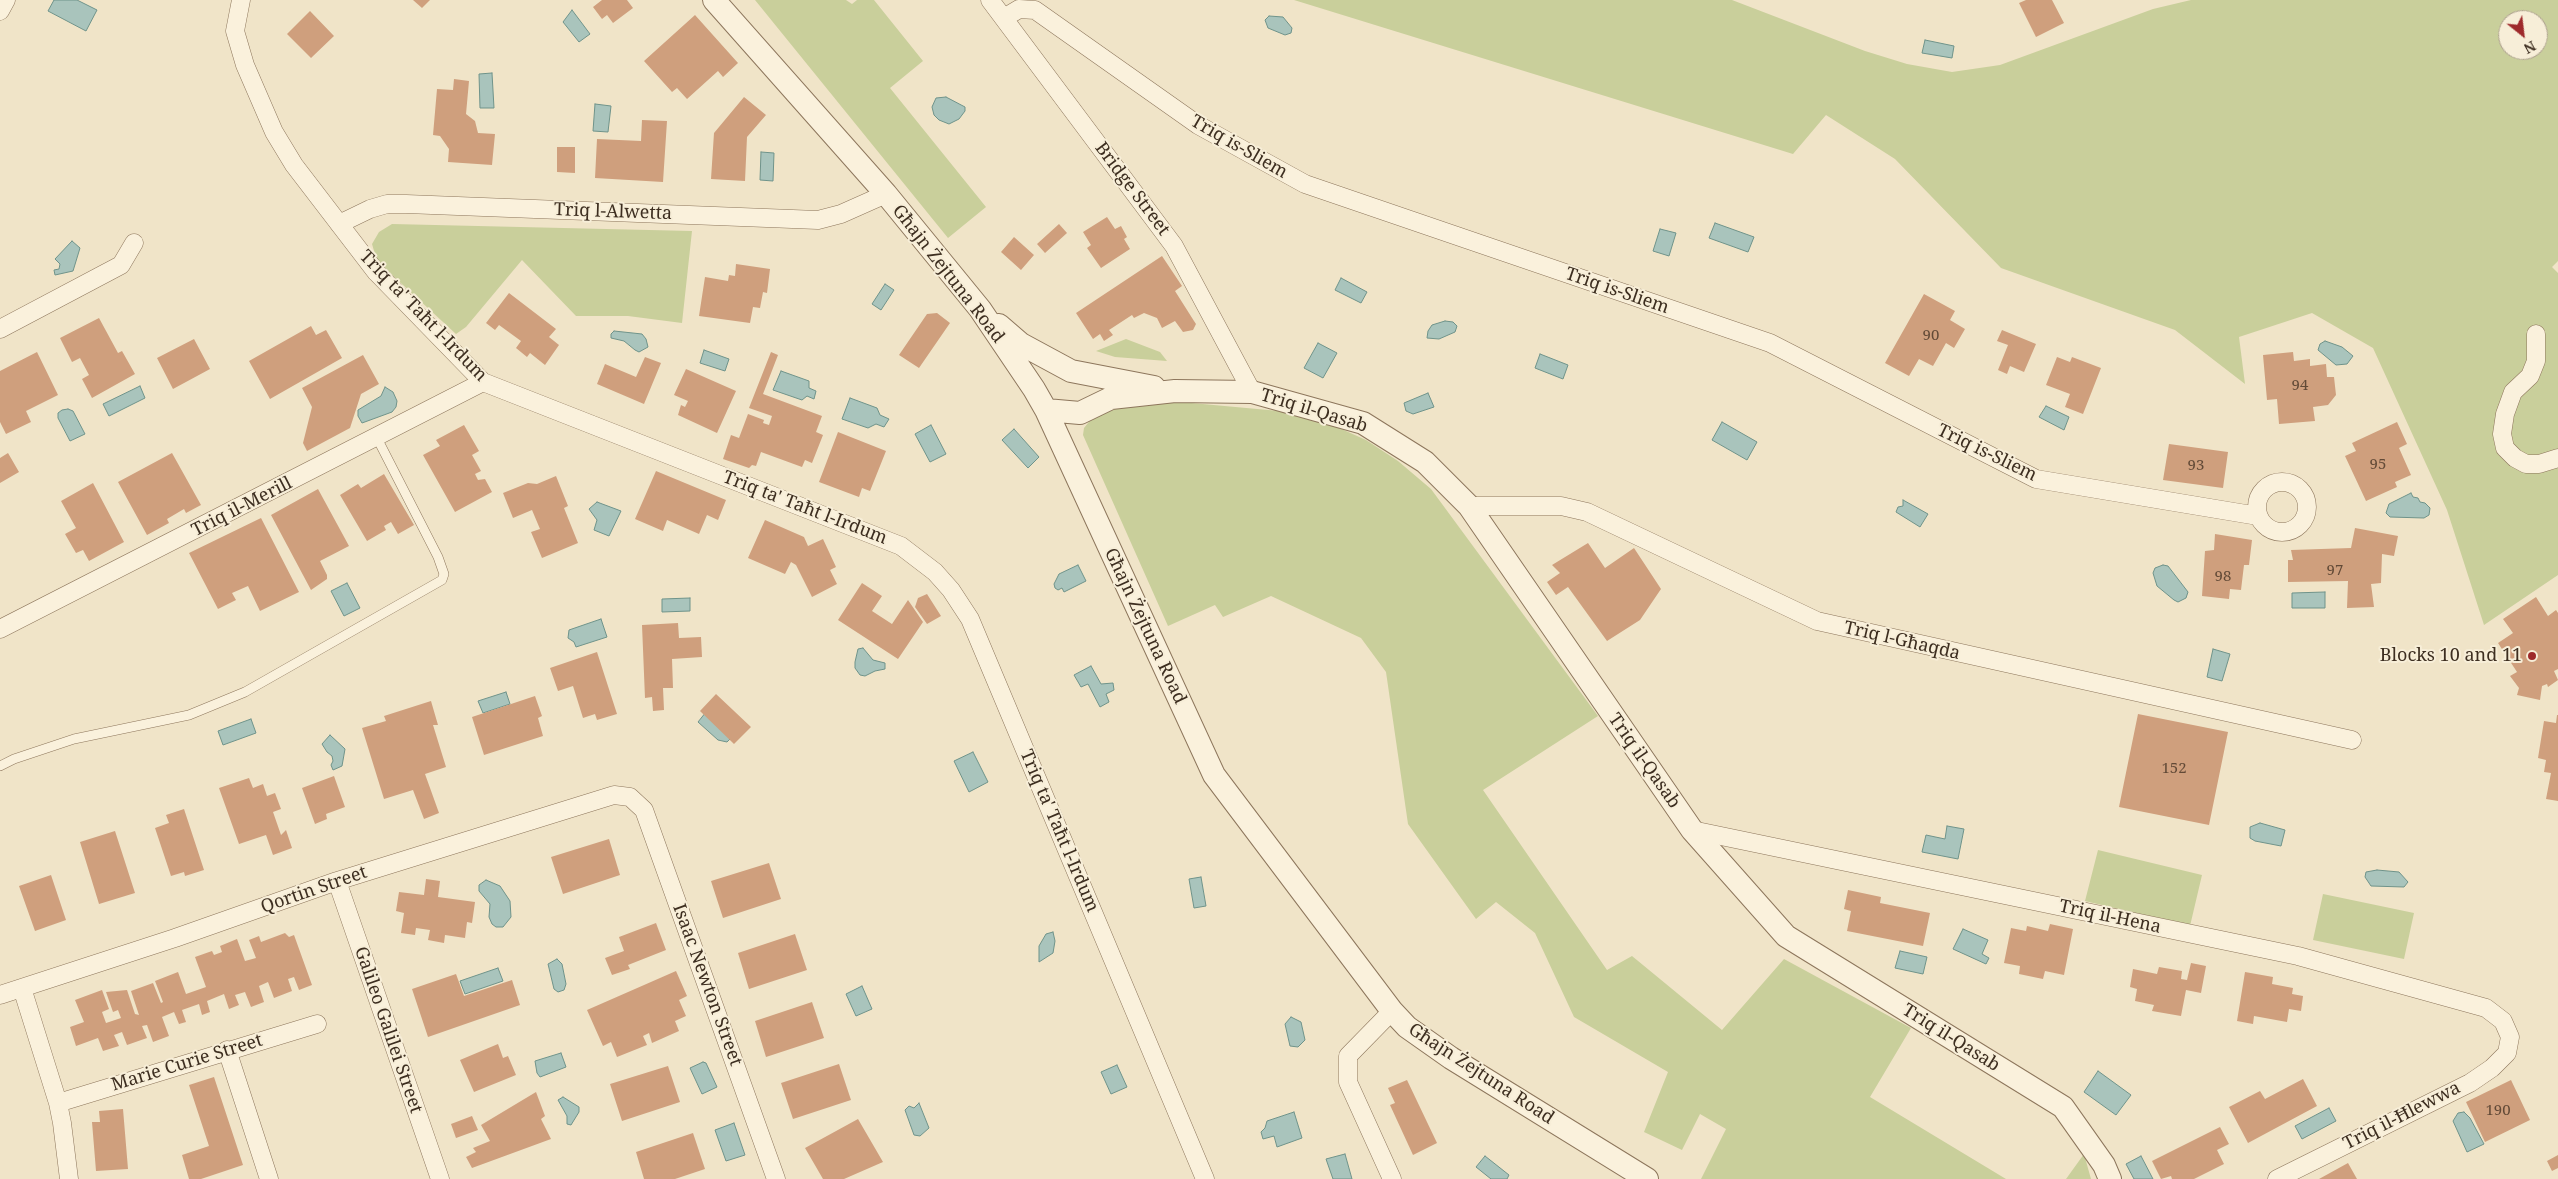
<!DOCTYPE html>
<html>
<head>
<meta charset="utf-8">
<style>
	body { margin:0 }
	#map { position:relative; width:2558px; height:1179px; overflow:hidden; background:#f0e4c8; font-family:"Noto Serif",serif }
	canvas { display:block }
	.north { position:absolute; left:2498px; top:10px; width:50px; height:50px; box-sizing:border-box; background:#f7eed8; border:1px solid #ada18e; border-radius:50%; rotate:151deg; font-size:14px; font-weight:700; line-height:20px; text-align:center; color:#3d2e20 }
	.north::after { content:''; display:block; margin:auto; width:18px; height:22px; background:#9e2a2b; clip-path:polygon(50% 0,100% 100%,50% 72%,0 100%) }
</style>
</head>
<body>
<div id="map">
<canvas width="2558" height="1179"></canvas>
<div class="north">N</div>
</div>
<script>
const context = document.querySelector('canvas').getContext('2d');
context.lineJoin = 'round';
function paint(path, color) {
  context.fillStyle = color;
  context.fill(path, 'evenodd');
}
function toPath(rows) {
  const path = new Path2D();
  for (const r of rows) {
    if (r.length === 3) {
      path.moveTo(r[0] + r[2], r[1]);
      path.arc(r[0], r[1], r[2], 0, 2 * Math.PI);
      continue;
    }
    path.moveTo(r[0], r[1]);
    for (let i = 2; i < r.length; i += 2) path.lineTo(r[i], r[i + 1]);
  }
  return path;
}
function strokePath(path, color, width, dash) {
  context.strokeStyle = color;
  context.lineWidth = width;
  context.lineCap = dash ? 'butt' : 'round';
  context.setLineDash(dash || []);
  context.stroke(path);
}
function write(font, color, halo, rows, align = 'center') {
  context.font = font + ' "Noto Serif",serif';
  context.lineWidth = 4;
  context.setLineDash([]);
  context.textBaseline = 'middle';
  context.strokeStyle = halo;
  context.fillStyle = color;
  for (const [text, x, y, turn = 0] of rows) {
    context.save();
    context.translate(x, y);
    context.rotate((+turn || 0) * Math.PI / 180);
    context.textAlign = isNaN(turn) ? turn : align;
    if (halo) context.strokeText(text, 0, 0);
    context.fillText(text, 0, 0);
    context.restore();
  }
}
const green = toPath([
	[755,0,846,0,852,4,857,0,874,0,923,61,890,88,986,207,948,238],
	[1294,0,1732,0,1865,51,1907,64,1952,72,2000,65,2153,9,2191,0,2558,0,2558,261,2552,267,2558,273,2558,575,2484,625,2447,510,2373,348,2312,313,2239,337,2245,384,2175,330,2001,268,1895,159,1826,115,1793,154],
	[2508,20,2538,20,2538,50,2508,50],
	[392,224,692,231,682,323,628,316,576,316,522,260,466,327,456,334,377,261,372,244,379,232],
	[1126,339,1160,352,1167,361,1115,357,1096,351],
	[1170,401,1279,411,1337,427,1366,440,1398,461,1431,489,1598,716,1483,790,1607,970,1632,956,1722,1030,1784,959,1911,1028,1870,1097,2006,1179,1701,1179,1726,1129,1700,1114,1682,1150,1644,1132,1668,1072,1574,1017,1535,933,1496,902,1476,919,1408,824,1386,672,1361,638,1271,596,1223,617,1215,605,1168,626,1083,435,1084,428,1092,418,1110,406],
	[2098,850,2202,875,2190,926,2085,901],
	[2323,894,2414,913,2404,959,2313,940],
	[2084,1154,2091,1179,2066,1179]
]);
const water = toPath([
	[54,0,77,0,97,10,86,31,48,11,54,0],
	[572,10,590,34,579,42,563,22,572,10],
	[1269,16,1283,17,1292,28,1291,33,1285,35,1268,28,1265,20,1269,16],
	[1925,40,1954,46,1952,58,1922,53,1925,40],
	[492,73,494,108,480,108,479,74,492,73],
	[946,97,965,107,965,111,959,119,949,124,939,120,934,115,932,107,936,98,946,97],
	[595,104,611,106,608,132,593,131,595,104],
	[761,152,774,153,773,181,760,180,761,152],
	[1715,223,1754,237,1748,252,1709,238,1715,223],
	[1660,229,1676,233,1669,256,1653,251,1660,229],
	[72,241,80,248,73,271,55,275,54,270,59,269,60,264,55,259,72,241],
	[1341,278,1367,292,1361,303,1335,290,1341,278],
	[885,284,894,290,881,310,872,304,885,284],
	[1445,321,1453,322,1457,326,1455,332,1439,339,1427,338,1428,331,1432,325,1445,321],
	[614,331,642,334,646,339,648,347,639,352,635,350,624,341,611,338,611,334,614,331],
	[2325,341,2342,347,2353,356,2347,364,2336,365,2318,350,2320,344,2325,341],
	[1318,343,1337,353,1323,378,1304,368,1318,343],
	[704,350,729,359,725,371,700,363,704,350],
	[1540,354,1568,365,1563,379,1535,368,1540,354],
	[781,371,809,381,809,388,816,391,814,399,807,396,802,400,773,390,781,371],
	[140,386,145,398,109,416,103,404,140,386],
	[385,387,393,392,397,401,396,407,392,412,362,423,358,416,358,410,381,396,385,387],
	[1428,393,1434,407,1413,414,1406,411,1404,403,1428,393],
	[850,398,877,408,880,415,889,419,884,427,876,424,868,428,842,419,850,398],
	[2046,406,2069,417,2064,430,2039,417,2046,406],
	[68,409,73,411,85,434,70,441,58,418,58,413,62,410,68,409],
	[1722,422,1757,442,1747,460,1712,440,1722,422],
	[931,425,946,454,930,462,915,434,931,425],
	[1014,429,1039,457,1028,468,1002,440,1014,429],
	[2411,493,2413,497,2418,498,2420,502,2425,503,2430,508,2429,515,2424,518,2390,517,2386,513,2389,504,2411,493],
	[1903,500,1928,514,1920,527,1896,512,1898,507,1903,506,1903,500],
	[597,502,621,511,609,536,594,530,597,520,589,509,597,502],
	[1078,565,1086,581,1064,592,1062,588,1058,590,1055,588,1054,584,1059,574,1078,565],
	[2163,565,2168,566,2188,592,2186,598,2178,602,2174,600,2157,586,2153,573,2155,568,2163,565],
	[347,583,360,608,344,616,331,591,347,583],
	[2325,592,2325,608,2292,608,2292,593,2325,592],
	[690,598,690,611,662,612,662,599,690,598],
	[601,619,607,637,576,647,574,642,568,638,569,630,601,619],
	[863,648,873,660,885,663,885,669,875,671,865,676,860,675,855,668,855,662,858,649,863,648],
	[2213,649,2230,654,2222,681,2207,677,2213,649],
	[1091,666,1101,684,1113,683,1114,690,1106,694,1109,702,1100,707,1088,684,1081,687,1074,675,1091,666],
	[506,692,510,704,483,713,478,701,506,692],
	[706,712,730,739,727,742,718,740,698,722,706,712],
	[251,719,256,733,223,745,218,731,251,719],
	[330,735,345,749,342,766,333,770,331,765,333,761,332,756,327,752,322,744,330,735],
	[973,752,988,782,969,792,954,761,973,752],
	[2260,823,2285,830,2281,846,2255,841,2250,838,2250,827,2260,823],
	[1947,826,1964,829,1958,859,1922,852,1926,835,1945,839,1947,826],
	[2377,870,2399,872,2408,882,2404,887,2371,886,2365,877,2366,872,2377,870],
	[1201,877,1206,906,1194,908,1189,879,1201,877],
	[486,880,500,886,510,901,511,917,503,927,496,927,492,924,489,917,490,904,479,891,479,885,486,880],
	[1963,929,1988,940,1982,954,1989,958,1986,964,1953,949,1963,929],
	[1053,932,1055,941,1053,953,1039,962,1039,946,1046,934,1053,932],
	[1900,951,1927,957,1923,974,1895,968,1900,951],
	[557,959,562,964,566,984,564,990,558,992,554,989,548,964,557,959],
	[498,968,503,981,465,994,460,981,498,968],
	[862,986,872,1009,856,1016,846,994,862,986],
	[1291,1017,1301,1022,1305,1040,1298,1047,1290,1046,1285,1024,1291,1017],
	[561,1053,566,1067,540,1077,537,1073,535,1061,561,1053],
	[703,1062,706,1063,717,1087,702,1094,690,1068,703,1062],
	[1117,1065,1127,1087,1111,1094,1101,1072,1117,1065],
	[2098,1071,2131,1095,2116,1115,2084,1092,2098,1071],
	[563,1097,579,1107,579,1112,571,1125,567,1124,567,1116,558,1100,563,1097],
	[919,1103,929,1128,920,1136,914,1135,905,1110,909,1106,914,1108,919,1103],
	[2329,1108,2336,1121,2302,1139,2295,1126,2329,1108],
	[1294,1112,1302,1138,1277,1147,1274,1136,1263,1139,1261,1132,1265,1128,1267,1121,1294,1112],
	[2464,1112,2470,1118,2484,1144,2467,1152,2453,1121,2458,1113,2464,1112],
	[734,1123,745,1155,726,1161,715,1130,734,1123],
	[1345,1154,1352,1179,1333,1179,1326,1159,1345,1154],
	[1485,1156,1509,1175,1507,1179,1491,1179,1476,1167,1485,1156],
	[2141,1156,2153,1179,2134,1179,2126,1164,2141,1156]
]);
const building = toPath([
	[413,0,430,0,422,8],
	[602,0,627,0,633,8,613,23,607,15,602,19,593,7],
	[2026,0,2052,0,2064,23,2036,37,2019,3],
	[310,11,334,36,311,58,287,34],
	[695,15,738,63,723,77,718,71,687,99,677,88,672,92,644,61],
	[454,79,469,81,466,114,475,121,478,133,495,134,492,165,448,162,449,149,440,136,433,135,437,89,453,90],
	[744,97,766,115,747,137,745,181,711,179,714,133],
	[642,120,667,121,663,182,595,178,597,139,641,141],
	[557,147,575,147,575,173,557,172],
	[1107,217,1115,229,1121,226,1127,237,1124,239,1130,249,1101,268,1087,248,1091,245,1083,232],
	[1059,224,1067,233,1045,253,1037,244],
	[1014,237,1034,255,1021,270,1001,252],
	[1162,256,1182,286,1175,291,1194,321,1196,324,1193,330,1183,332,1175,321,1162,328,1157,318,1144,313,1134,318,1132,315,1109,330,1113,335,1104,341,1100,334,1093,339,1076,313],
	[736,264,770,269,767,293,763,292,760,308,753,307,750,323,699,316,705,277,728,281,729,275,735,276],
	[509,293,556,329,549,337,559,345,545,365,530,353,527,357,516,348,521,341,499,325,495,330,486,323],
	[1924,294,1955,311,1950,320,1965,329,1954,348,1946,343,1933,366,1919,359,1909,376,1885,363],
	[937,313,950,323,919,368,899,355,927,314],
	[99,318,118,353,122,351,135,374,92,398,82,379,89,375,80,358,72,362,60,338],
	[311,326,316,335,326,330,342,358,270,399,249,361],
	[2002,330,2036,344,2024,372,2010,366,2007,374,1998,370,2008,345,1997,341],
	[194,339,210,369,173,389,157,358],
	[37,352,58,395,26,411,31,422,6,434,0,422,0,371],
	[771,352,778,355,763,394,822,416,816,432,823,435,812,463,805,460,802,467,761,452,756,466,752,465,749,468,723,459,731,435,739,438,748,414,764,420,763,423,769,425,772,416,749,408],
	[2293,352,2294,361,2310,359,2310,366,2326,364,2327,377,2334,377,2336,395,2328,405,2313,407,2315,421,2279,424,2277,399,2267,400,2263,355],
	[363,355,379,384,361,394,350,428,307,451,303,443,312,407,302,388],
	[645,357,661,363,644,404,597,384,605,364,636,377],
	[2057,357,2070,362,2072,357,2101,368,2083,414,2065,407,2070,394,2046,385],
	[686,369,736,391,717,433,678,415,681,405,685,407,688,401,674,395],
	[2397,422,2407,444,2399,448,2411,475,2395,482,2397,487,2366,501,2345,456,2356,451,2352,443],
	[464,425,479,451,472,455,481,471,475,474,478,480,485,479,492,492,455,512,423,455,440,446,436,440],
	[838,432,886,451,870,491,862,488,859,497,819,482],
	[2169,444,2228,452,2223,488,2163,480],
	[8,453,19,472,0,483,0,458],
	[172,453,201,505,186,513,184,509,167,519,169,523,147,535,118,482],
	[656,471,726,500,718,520,707,515,699,534,667,520,663,531,635,519],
	[384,474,414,525,398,534,391,522,384,526,386,530,367,541,340,495,358,484,361,488],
	[556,476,568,506,564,508,578,543,542,558,531,532,540,529,532,510,513,518,503,493,528,483,537,484],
	[93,483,124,542,89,561,83,550,76,553,65,534,76,528,61,501],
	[318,489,349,546,320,561,327,575,327,579,311,590,271,515],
	[261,518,299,592,260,611,248,586,232,593,236,600,218,609,189,553],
	[765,520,804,537,808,546,823,539,836,567,830,570,837,584,812,597,796,565,791,562,785,574,748,558],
	[2355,528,2398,536,2394,556,2382,554,2381,583,2371,584,2374,607,2347,608,2348,581,2288,582,2288,560,2293,560,2291,550,2351,548],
	[2215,534,2252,540,2249,565,2244,565,2241,590,2230,589,2229,599,2202,596,2205,551,2214,550],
	[1588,543,1605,568,1634,548,1661,589,1640,620,1607,641,1568,587,1556,595,1547,582,1560,573,1552,565],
	[862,583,882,596,872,611,892,624,908,600,923,622,898,659,838,620],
	[927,594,941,616,927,624,915,607,918,598],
	[2536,597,2548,616,2556,610,2558,613,2558,669,2554,671,2558,680,2548,687,2547,684,2542,686,2540,700,2517,695,2519,688,2510,676,2517,672,2498,643,2513,633,2503,619],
	[678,623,679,638,701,637,702,657,672,659,673,688,663,688,664,710,653,711,652,697,645,698,642,625],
	[597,652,617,714,597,720,595,714,583,718,573,686,558,691,550,668],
	[716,694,751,727,734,744,700,711],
	[535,696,542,716,538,718,543,736,484,755,472,717],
	[431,701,438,725,433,725,446,767,425,774,439,813,424,819,413,790,384,799,362,728,386,721,384,716],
	[2138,714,2228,732,2209,825,2119,807],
	[2557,715,2558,715,2558,801,2546,799,2551,773,2544,772,2546,760,2538,758,2544,721,2556,723],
	[334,776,345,807,326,814,327,819,315,824,302,788],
	[249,778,253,788,263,784,267,796,275,793,281,809,273,812,281,835,286,830,292,848,273,855,266,835,239,844,219,788],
	[184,809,204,870,185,876,184,872,171,876,155,828,169,823,166,815],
	[115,831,135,893,99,904,80,842],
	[609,839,620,875,563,894,551,857],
	[769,863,781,899,723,918,711,881],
	[51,875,66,920,35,931,19,886],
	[426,879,440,881,438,897,475,902,472,923,467,922,465,938,445,935,444,943,428,940,430,930,416,928,415,935,401,933,404,913,396,911,399,892,424,895],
	[1848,890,1881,897,1880,903,1930,913,1923,946,1847,931,1851,911,1844,909],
	[656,923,666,950,628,965,630,969,612,975,605,958,624,951,619,937],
	[2050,924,2073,929,2064,975,2045,971,2043,979,2019,974,2020,966,2004,963,2011,928,2026,931,2027,926,2048,931],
	[285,933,289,937,294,935,312,985,299,990,294,977,288,979,292,991,274,998,268,982,259,986,264,1002,251,1007,245,992,235,995,239,1005,229,1009,224,994,207,1001,210,1012,202,1015,199,1004,182,1010,186,1022,179,1024,174,1012,162,1017,169,1036,153,1042,147,1025,142,1026,147,1038,127,1045,122,1032,114,1035,119,1046,103,1051,98,1038,76,1046,70,1027,84,1022,75,1000,102,990,109,1009,102,1012,106,1023,121,1018,118,1010,113,1012,106,992,127,990,135,1014,139,1015,131,991,153,983,161,1003,163,1002,155,981,178,972,186,994,206,987,195,957,212,951,214,955,222,952,220,946,237,939,245,961,256,958,249,940,259,936,261,942],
	[795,934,807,970,749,989,738,953],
	[2191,963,2206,966,2201,993,2186,990,2181,1016,2152,1011,2154,1005,2135,1001,2137,989,2130,987,2133,969,2157,974,2159,967,2182,971,2181,979,2187,980],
	[676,971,687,996,679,1000,686,1016,675,1021,679,1031,652,1043,649,1033,643,1036,647,1045,617,1057,611,1042,603,1046,587,1010],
	[2245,972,2273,977,2272,984,2293,988,2292,994,2303,996,2301,1011,2289,1009,2287,1022,2254,1016,2253,1024,2237,1021],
	[456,974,464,996,512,980,520,1005,428,1037,412,989],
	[812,1002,824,1038,766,1057,755,1021],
	[498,1044,503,1058,508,1056,516,1075,474,1092,460,1060],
	[839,1064,851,1100,793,1119,781,1083],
	[668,1066,680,1102,622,1121,610,1084],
	[214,1077,243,1165,201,1179,189,1179,182,1155,209,1146,189,1085],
	[2303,1079,2317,1106,2248,1143,2229,1107,2260,1091,2265,1099],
	[1407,1080,1437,1143,1413,1155,1390,1105,1395,1103,1388,1088],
	[2511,1080,2530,1120,2485,1142,2466,1102],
	[536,1092,545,1116,541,1119,551,1139,472,1168,466,1157,476,1152,473,1148,490,1141,481,1125],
	[123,1109,128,1169,96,1171,92,1122,100,1122,99,1111],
	[472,1116,478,1130,456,1138,451,1124],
	[858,1119,883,1162,844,1179,823,1179,805,1148],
	[2220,1127,2229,1144,2217,1150,2224,1164,2194,1179,2172,1179,2171,1176,2161,1179,2152,1161],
	[693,1133,705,1169,675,1179,644,1179,636,1152],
	[2558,1155,2558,1168,2552,1171,2547,1161],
	[2348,1163,2357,1179,2319,1179]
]);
const service = toPath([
	[0,766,14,759,74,739,189,715,245,692,442,580,444,574,438,557,377,438]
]);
const minor = toPath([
	[241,0,235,31,245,65,274,132,294,165,376,272,483,382,901,546,935,572,951,590,970,619,1205,1179],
	[990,0,1174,246,1252,392],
	[0,11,6,0],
	[1004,18,1019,9,1035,10,1198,125,1305,184,1770,343,2036,479,2258,516],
	[339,224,370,209,387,204,406,204,818,220,841,214,886,194],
	[0,329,121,265,134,243],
	[2536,334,2536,361,2530,376,2513,392,2505,414,2502,434,2505,448,2515,458,2526,464,2539,464,2558,458],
	[2282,507,25],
	[1469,506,1561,506,1587,512,1817,621,2352,740],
	[0,629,483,382],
	[1692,830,2298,956,2486,1008,2503,1021,2510,1037,2507,1053,2492,1068,2470,1083,2277,1179],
	[337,881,440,1179],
	[22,988,58,1103,62,1123,69,1179],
	[0,995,175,938,337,881,614,795,630,797,644,810,776,1179],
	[227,1050,269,1179],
	[58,1103,317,1024],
	[1392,1179,1348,1082,1348,1056,1392,1011]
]);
const tertiary = toPath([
	[714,0,886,194,980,309,1034,389,1046,410,1214,775,1392,1011,1407,1027,1451,1058,1647,1179],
	[999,325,1021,344,1071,371,1154,387],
	[1046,410,1080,413,1111,398,1175,391,1252,392,1363,423,1425,462,1469,506,1692,830,1786,936,2063,1107,2104,1165,2110,1179]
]);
const markers = [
	[2532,656,5,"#9e2a2b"]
];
const numberNames = [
	["90",1931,336],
	["94",2300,386],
	["95",2378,465],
	["93",2196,466],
	["97",2335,571],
	["98",2223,577],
	["152",2174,769],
	["190",2498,1111]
];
const streetNames = [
	["Triq is-Sliem",1239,147,30],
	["Bridge Street",1132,189,53],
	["Triq l-Alwetta",613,212,2],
	["Għajn Żejtuna Road",948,274,52],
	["Triq is-Sliem",1617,291,19],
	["Triq ta' Taħt l-Irdum",423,316,46],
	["Triq il-Qasab",1314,411,17],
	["Triq is-Sliem",1987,453,26],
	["Triq il-Merill",242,507,-27],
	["Triq ta' Taħt l-Irdum",805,508,21],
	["Għajn Żejtuna Road",1145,626,65],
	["Triq l-Għaqda",1902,641,13],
	["Triq il-Qasab",1644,761,55],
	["Triq ta' Taħt l-Irdum",1059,831,67],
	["Qortin Street",314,890,-19],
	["Triq il-Hena",2110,917,12],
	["Isaac Newton Street",707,985,70],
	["Galileo Galilei Street",388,1030,71],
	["Triq il-Qasab",1951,1038,32],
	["Marie Curie Street",187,1063,-17],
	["Għajn Żejtuna Road",1481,1074,33],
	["Triq il-Ħlewwa",2402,1116,-27]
];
const poiNames = [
	["Blocks 10 and 11",2522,656]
];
paint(green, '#c9cf9b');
paint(water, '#a9c4bc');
strokePath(water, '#6f938a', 1);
paint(building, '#cf9f7d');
strokePath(service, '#8d765c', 10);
strokePath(minor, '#8d765c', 19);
strokePath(tertiary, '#8d765c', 24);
strokePath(service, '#faf1dc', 9);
strokePath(minor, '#faf1dc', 18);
strokePath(tertiary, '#faf1dc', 22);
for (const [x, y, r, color] of markers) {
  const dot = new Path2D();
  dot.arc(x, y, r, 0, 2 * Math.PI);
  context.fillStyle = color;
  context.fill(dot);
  strokePath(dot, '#f7eed8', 2);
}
write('15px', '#624a37', null, numberNames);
write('18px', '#3d2e20', '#f7eed8', streetNames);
write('18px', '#3d2e20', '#f7eed8', poiNames, 'right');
</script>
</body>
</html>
